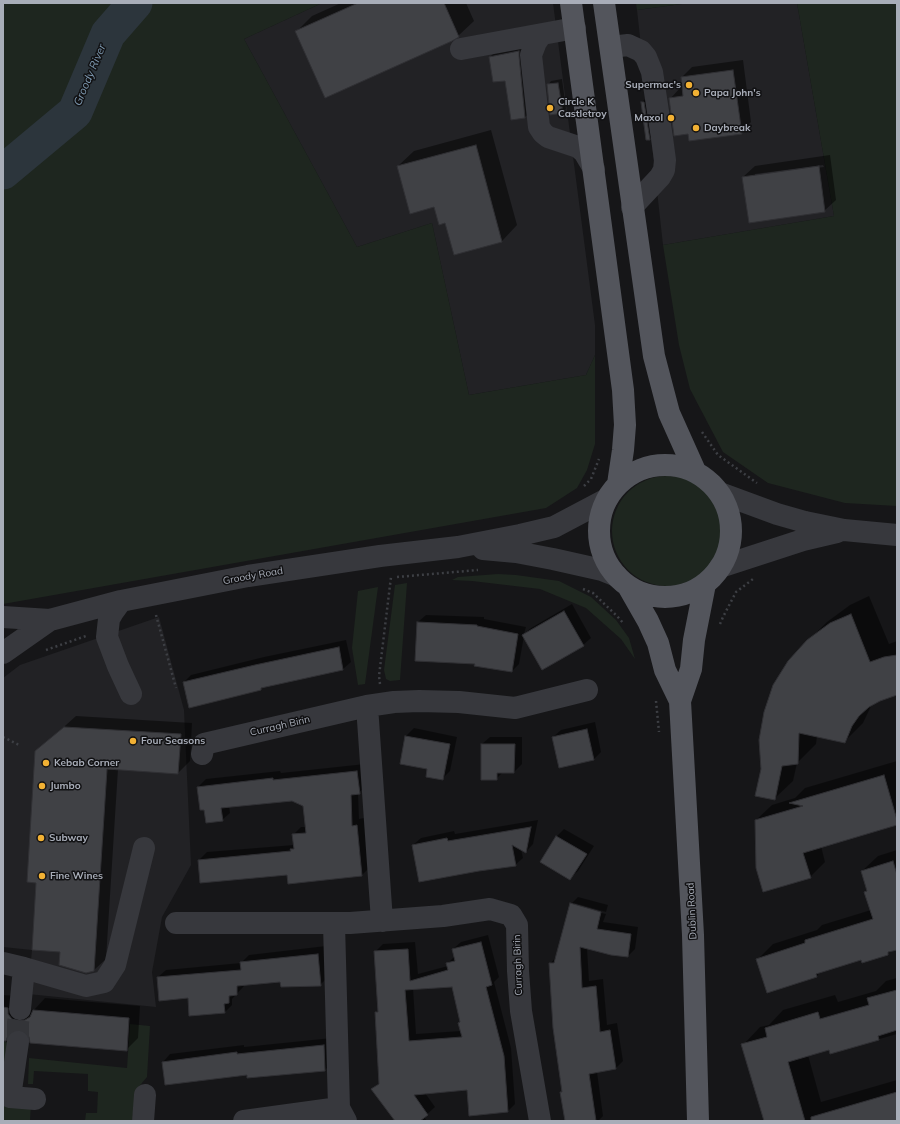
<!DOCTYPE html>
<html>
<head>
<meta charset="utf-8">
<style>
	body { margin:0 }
	#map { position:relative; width:900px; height:1124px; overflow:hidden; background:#161618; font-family:Mulish,sans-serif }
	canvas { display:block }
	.frame { position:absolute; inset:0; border:4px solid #a8adb8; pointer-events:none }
</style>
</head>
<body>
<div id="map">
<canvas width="900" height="1124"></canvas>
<div class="frame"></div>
</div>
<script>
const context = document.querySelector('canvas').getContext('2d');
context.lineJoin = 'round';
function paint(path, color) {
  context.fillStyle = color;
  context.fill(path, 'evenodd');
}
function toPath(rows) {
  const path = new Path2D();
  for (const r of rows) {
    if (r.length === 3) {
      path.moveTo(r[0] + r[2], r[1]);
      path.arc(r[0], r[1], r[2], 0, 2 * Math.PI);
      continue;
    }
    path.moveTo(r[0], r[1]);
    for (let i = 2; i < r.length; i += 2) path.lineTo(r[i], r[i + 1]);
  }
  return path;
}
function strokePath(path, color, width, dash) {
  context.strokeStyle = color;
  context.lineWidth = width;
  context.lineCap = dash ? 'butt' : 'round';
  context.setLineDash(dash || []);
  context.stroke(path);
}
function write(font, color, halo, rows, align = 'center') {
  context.font = font + ' Mulish,sans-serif';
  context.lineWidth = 3;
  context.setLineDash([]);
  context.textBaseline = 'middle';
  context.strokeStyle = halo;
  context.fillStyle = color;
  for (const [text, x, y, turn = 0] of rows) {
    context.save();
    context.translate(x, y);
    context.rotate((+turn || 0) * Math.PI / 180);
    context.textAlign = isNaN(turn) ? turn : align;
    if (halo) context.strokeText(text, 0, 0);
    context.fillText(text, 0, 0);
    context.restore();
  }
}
const built = toPath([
	[322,3,553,3,595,325,595,355,586,375,469,395,432,223,357,247,244,39],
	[689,3,797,3,834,216,663,245,637,10],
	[159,617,184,710,191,865,162,917,152,972,156,1007,28,994,32,950,3,947,3,678,20,665]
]);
const green = toPath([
	[3,3,322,3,244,39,357,247,432,223,469,395,586,375,595,355,595,444,587,470,577,488,546,508,3,604],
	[636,3,689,3,637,10],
	[797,3,897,3,897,506,845,503,768,483,723,452,690,389,679,345,663,245,834,216],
	[667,531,55],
	[498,574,516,575,559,581,591,597,616,620,629,638,635,659,621,639,586,608,540,589,472,581,452,580,458,577],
	[407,583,400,680,390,681,386,679,384,670,395,585],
	[378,587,365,684,358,685,352,648,358,591],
	[130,1024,150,1026,147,1077,136,1090,132,1121,85,1121,86,1113,97,1113,98,1092,88,1091,88,1074,34,1071,33,1084,28,1084,29,1058,127,1068],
	[3,1042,13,1043,7,1101,31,1103,30,1121,3,1121]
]);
const shadow = toPath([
	[341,3,466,3,474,21,458,36,296,32,312,16],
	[525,45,532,111,525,117,512,119,506,79,490,57,497,50],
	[743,60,751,122,741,133,689,133,670,99,680,88,683,88,682,77,692,67],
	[562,79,566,109,562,112,548,85,551,81],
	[650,95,657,131,649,139,642,102],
	[491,130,517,225,502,241,455,253,446,222,435,206,398,166,414,151],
	[830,155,836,200,824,211,743,177,755,166],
	[823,165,824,167,755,176,755,174],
	[869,596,889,644,897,641,897,694,891,695,872,704,863,723,845,741,817,736,816,744,797,763,793,781,774,799,762,769,808,641,827,622,850,605],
	[572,604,591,638,583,645,524,636,519,664,512,671,476,663,418,622,426,615,484,617,484,619,526,627,524,634,531,628],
	[346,640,351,662,343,669,263,687,261,689,184,682,191,675,264,657],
	[76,716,192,723,190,761,178,773,118,769,106,959,94,970,61,951,37,882,36,752],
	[595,722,601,752,594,759,553,737,561,730],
	[414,728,457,737,450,771,442,779,428,769,401,764,406,736],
	[490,737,522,737,522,764,514,772,503,772,496,779,482,744],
	[897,761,897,824,821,846,825,862,810,877,756,820,772,805,795,798,805,788],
	[365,764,367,786,358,793,359,819,364,818,369,868,362,875,287,874,199,860,207,852,294,845,293,835,301,827,306,827,304,805,292,800,229,806,230,813,222,820,205,808,198,787,206,779,280,771,281,773],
	[538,820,533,844,526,852,521,849,523,858,515,865,413,845,421,838,454,831,455,834],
	[564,829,594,846,578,871,570,878,541,861,557,836],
	[897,850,897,948,891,950,888,954,862,959,821,971,816,977,758,959,773,944,817,930,822,925,871,910,865,892,868,890,862,871,878,856],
	[578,897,608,905,606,912,574,903,574,906,606,914,603,922,638,927,635,949,628,956,587,948,589,981,603,979,607,1025,617,1023,623,1061,616,1068,597,1072,603,1116,598,1121,566,1121,550,964,556,957,571,904],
	[488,935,499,977,494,982,511,1048,515,1104,508,1111,468,1089,425,1093,435,1107,424,1117,427,1121,396,1121,373,1089,380,1082,376,1012,379,1010,375,952,383,944,415,942,418,974,448,966,447,964,455,956,453,949,461,942],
	[452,986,461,1021,459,1023,461,1031,416,1034,413,988],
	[326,946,328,977,320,985,281,981,244,985,244,986,232,999,232,1005,225,1012,189,997,158,977,166,970,241,963,249,955],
	[897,978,897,1034,831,1053,830,1049,808,1055,821,1102,897,1080,897,1121,765,1121,743,1045,760,1027,769,1025,783,1010,835,995,838,1002,876,991,886,981],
	[3,995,19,996,24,1007,31,1010,34,1010,45,998,140,1006,138,1038,126,1050,30,1037,27,1032,16,1029,5,1040,3,1040],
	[332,1038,333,1062,325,1070,248,1077,248,1073,163,1062,170,1054,244,1045,244,1047]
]);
const river = toPath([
	[3,172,75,112,108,34,135,3]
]);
const building = toPath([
	[358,3,444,3,459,37,452,41,325,98,295,31,358,3],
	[519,51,519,56,525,118,511,120,505,81,493,82,489,57,519,51],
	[733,70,742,134,689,141,688,134,674,136,669,98,683,96,681,77,733,70],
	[558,83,563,113,550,115,547,84,558,83],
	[641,102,644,102,650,140,646,140,641,102],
	[476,145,502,242,454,255,445,223,439,225,434,207,410,214,397,166,476,145],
	[819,166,825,212,749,223,742,177,819,166],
	[564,611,584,646,542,670,522,635,564,611],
	[851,614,870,662,884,657,897,655,897,695,880,701,869,707,859,716,852,726,845,743,799,733,798,764,782,766,775,800,755,796,761,769,759,740,764,712,773,685,788,661,807,640,830,623,851,614],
	[417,622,477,625,477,626,518,634,512,672,474,666,475,664,415,661,417,622],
	[339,647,343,670,261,688,261,690,189,708,183,682,255,665,339,647],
	[64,727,181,734,178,774,107,769,94,971,86,973,59,965,60,952,32,950,36,883,27,882,35,751,64,727],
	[587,729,594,760,559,768,552,737,587,729],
	[405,736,450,744,443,780,426,777,427,769,400,764,405,736],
	[481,744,515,744,514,773,497,773,497,780,481,780,481,744],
	[357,771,360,794,351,795,352,826,357,825,362,876,288,884,287,875,200,883,198,860,291,851,290,849,294,849,292,834,306,833,303,806,292,801,221,808,223,821,206,823,204,810,200,810,197,787,273,778,273,780,357,771],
	[884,775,897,820,897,825,803,853,811,878,763,892,756,868,755,820,803,806,789,803,884,775],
	[531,827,526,853,512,845,516,866,479,871,419,882,412,845,447,838,448,841,531,827],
	[556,836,587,854,570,880,540,862,556,836],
	[893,861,897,875,897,950,888,952,888,955,862,963,861,960,816,974,817,977,767,993,756,959,805,943,805,940,873,919,864,892,867,891,861,871,893,861],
	[570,903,601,912,597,929,631,934,628,957,611,955,580,947,582,988,596,986,600,1032,610,1030,616,1069,589,1074,596,1121,565,1121,560,1092,562,1092,553,1028,549,963,554,963,570,903],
	[481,942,492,985,486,987,504,1056,508,1112,469,1116,467,1090,414,1095,428,1115,420,1121,395,1121,371,1089,379,1084,375,1012,378,1012,374,951,408,949,410,981,448,970,446,963,455,961,452,949,481,942],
	[452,987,460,1022,458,1023,462,1037,409,1041,405,990,452,987],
	[318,954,321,986,281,987,280,982,237,986,237,995,229,996,229,1003,224,1004,225,1013,189,1016,188,998,159,1001,157,977,241,970,240,962,318,954],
	[897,990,897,1030,878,1036,879,1040,830,1054,829,1050,788,1062,805,1121,764,1121,741,1044,767,1037,765,1028,818,1012,820,1019,869,1005,867,998,897,990],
	[3,1007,8,1008,8,1014,12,1019,19,1021,25,1020,30,1017,33,1010,129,1018,127,1051,30,1043,29,1037,26,1032,19,1030,13,1031,8,1035,6,1041,3,1041,3,1007],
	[324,1045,325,1071,247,1078,247,1075,165,1085,162,1062,237,1052,237,1054,324,1045],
	[897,1092,897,1121,811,1121,811,1117,897,1092]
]);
const minorTunnel = toPath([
	[18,1042,18,1023,20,1009]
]);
const path = toPath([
	[702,432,718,455,757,483],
	[584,486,591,479,599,459],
	[397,577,478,570],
	[583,589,593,593,617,616,624,624],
	[156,615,176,688],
	[720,624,723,617,736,592,753,579],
	[46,650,86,636],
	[380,684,379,676,391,577],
	[656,701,659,732],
	[3,737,19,745]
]);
const minor = toPath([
	[541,35,536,42,531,55,539,127,543,133,548,137,578,147,584,152,594,169],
	[611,47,628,45,641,51,646,57,652,72,662,138,665,160,664,170,660,177,632,207],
	[461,49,575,28],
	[720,493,777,514,805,522,844,530,897,535],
	[483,549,516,552,553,559,602,570,617,576],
	[720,567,803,540,837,532],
	[121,601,113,612,109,619,107,637,118,666,131,694],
	[3,617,50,620,121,601,248,576,380,556,458,547,520,535,554,527,607,499],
	[3,653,50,620],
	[367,706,394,702,419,701,459,702,515,708,587,690],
	[202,754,204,744,367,706,382,921],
	[176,923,350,923,443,916,490,909,511,915,517,925,518,971,521,1011,540,1121],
	[334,924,339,1108,346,1121],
	[3,963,24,968,86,986,104,982,115,965,144,848],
	[20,1009,24,968],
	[18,1042,10,1097,35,1099],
	[143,1121,145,1095],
	[244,1121,339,1108]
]);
const major = toPath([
	[571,3,623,390,625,425,623,450,618,484],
	[604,3,654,356,669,413,695,471],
	[665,531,66],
	[628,586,648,621,658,643,665,670,680,701,693,935,698,1121],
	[680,701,691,669,694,640,705,584]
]);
const markers = [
	[689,85,4,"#f2b134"],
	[696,93,4,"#f2b134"],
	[550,108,4,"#f2b134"],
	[671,118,4,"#f2b134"],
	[696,128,4,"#f2b134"],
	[133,741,4,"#f2b134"],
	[46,763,4,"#f2b134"],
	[42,786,4,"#f2b134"],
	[41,838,4,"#f2b134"],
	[42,876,4,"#f2b134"]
];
const poiNames = [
	["Supermac's",681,85,"right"],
	["Papa John's",704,93],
	["Circle K",558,102],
	["Castletroy",558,114],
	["Maxol",663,118,"right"],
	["Daybreak",704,128],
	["Four Seasons",141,741],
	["Kebab Corner",54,763],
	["Jumbo",50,786],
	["Subway",49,838],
	["Fine Wines",50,876]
];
const streetNames = [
	["Groody Road",253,576,-10],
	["Curragh Birin",280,726,-13],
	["Dublin Road",692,911,-93],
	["Curragh Birin",518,965,-92]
];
const waterNames = [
	["Groody River",90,75,-67]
];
paint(built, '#222225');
paint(green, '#1e261f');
paint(shadow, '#0007');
strokePath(river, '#2c353c', 35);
paint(building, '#404145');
strokePath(building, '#303034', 1);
strokePath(minorTunnel, '#333438', 22, [22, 11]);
strokePath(path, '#3d3f44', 2.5, [2, 3]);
strokePath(minor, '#37383d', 22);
strokePath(major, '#53555c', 22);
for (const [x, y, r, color] of markers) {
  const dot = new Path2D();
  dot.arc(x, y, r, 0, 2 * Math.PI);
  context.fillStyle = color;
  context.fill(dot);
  strokePath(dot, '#111113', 1.5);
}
write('bold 10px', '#a8adb8', '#111113', poiNames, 'left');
write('10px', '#a8adb8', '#111113', streetNames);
write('italic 11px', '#7f9bb3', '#111113', waterNames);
</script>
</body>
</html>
